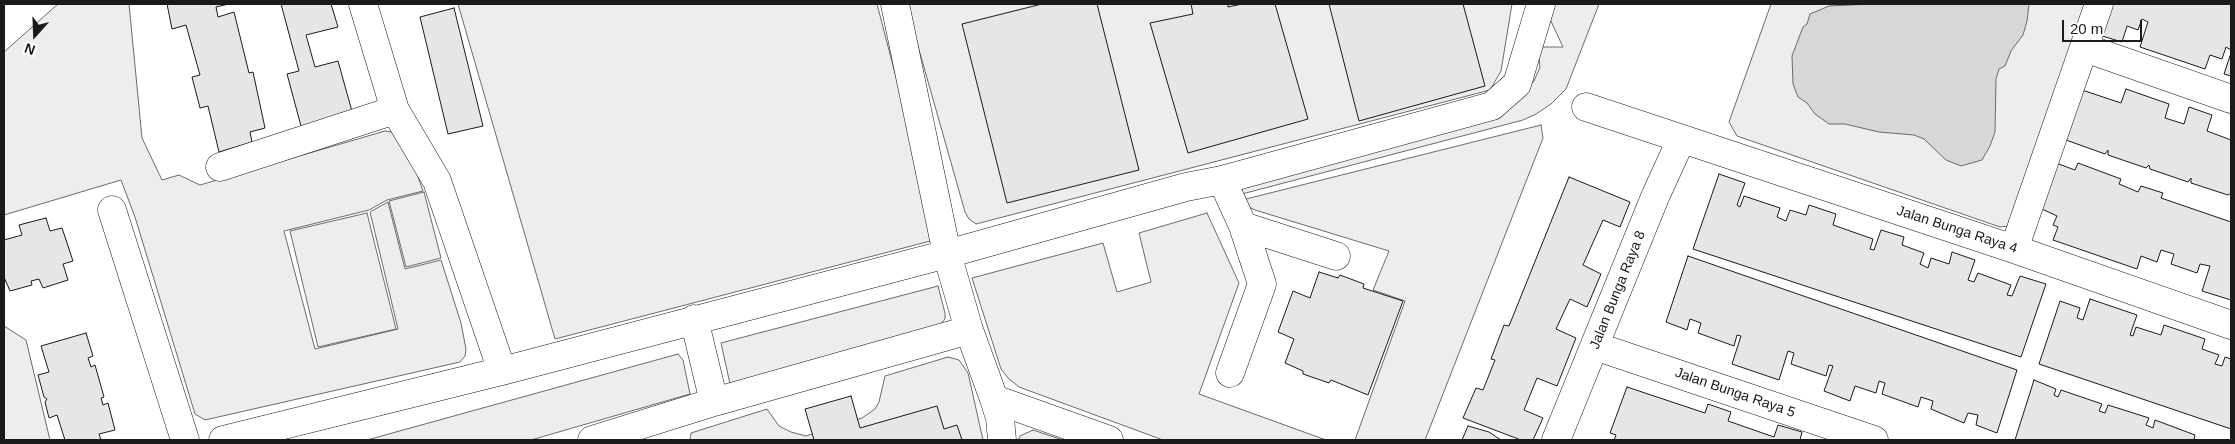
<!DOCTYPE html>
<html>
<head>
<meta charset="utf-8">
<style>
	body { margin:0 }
	#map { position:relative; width:2235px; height:444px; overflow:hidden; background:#fff; font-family:Helvetica,sans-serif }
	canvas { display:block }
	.frame { position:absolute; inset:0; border:5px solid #1a1a1a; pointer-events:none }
	.north { position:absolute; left:10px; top:10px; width:50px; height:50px; -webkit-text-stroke:4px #fff; paint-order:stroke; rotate:200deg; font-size:14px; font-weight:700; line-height:20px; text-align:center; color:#1a1a1a }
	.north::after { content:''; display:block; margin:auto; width:18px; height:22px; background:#1a1a1a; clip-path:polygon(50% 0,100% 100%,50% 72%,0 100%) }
	.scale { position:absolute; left:2062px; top:20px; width:80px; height:22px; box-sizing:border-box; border:2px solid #1a1a1a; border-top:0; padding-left:6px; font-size:15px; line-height:18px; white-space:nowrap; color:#1a1a1a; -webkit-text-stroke:4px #fff; paint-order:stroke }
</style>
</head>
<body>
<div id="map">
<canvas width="2235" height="444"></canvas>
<div class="frame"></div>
<div class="north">N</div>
<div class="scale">20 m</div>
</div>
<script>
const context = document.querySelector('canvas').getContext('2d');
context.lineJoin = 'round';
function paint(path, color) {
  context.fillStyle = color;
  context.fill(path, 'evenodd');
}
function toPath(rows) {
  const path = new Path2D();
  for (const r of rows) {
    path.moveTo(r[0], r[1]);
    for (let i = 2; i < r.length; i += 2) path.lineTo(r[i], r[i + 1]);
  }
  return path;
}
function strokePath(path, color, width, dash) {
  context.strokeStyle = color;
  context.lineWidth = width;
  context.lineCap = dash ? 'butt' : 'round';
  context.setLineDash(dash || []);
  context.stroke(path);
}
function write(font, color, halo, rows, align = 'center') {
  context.font = font + ' Helvetica,sans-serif';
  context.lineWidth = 4;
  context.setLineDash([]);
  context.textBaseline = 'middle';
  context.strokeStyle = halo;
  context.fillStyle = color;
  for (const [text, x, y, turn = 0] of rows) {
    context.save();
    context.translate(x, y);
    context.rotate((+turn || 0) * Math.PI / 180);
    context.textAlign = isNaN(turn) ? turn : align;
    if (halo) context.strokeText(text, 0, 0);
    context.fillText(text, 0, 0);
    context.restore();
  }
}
const built = toPath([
	[58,4,129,4,142,138,162,180,179,175,200,185,385,131,392,132,408,148,423,191,387,200,369,210,284,231,315,349,398,329,370,212,388,202,405,269,441,260,461,323,466,349,465,356,460,362,205,420,195,414,135,217,121,180,4,215,4,52,58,4],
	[458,4,877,4,938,239,555,339,458,4],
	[906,4,1512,4,1501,71,1490,90,976,224,969,219,965,212,906,4],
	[1554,4,1599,4,1566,89,1551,104,1536,114,1523,120,1242,194,1242,188,1522,95,1534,81,1540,67,1538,47,1563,47,1549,17,1554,4],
	[1771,4,2085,4,2008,226,2000,227,1737,136,1729,122,1771,4],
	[1541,125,1543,138,1425,440,1355,440,1405,301,1373,290,1389,251,1255,210,1249,207,1246,199,1541,125],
	[424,192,441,258,406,267,389,201,424,192],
	[367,213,396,329,318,347,290,231,367,213],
	[1207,213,1239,283,1199,394,1326,440,1163,440,1019,387,1008,378,1001,369,972,278,1103,243,1117,292,1151,282,1139,233,1207,213],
	[938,286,945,313,945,319,938,327,730,384,721,343,938,286],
	[4,326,26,340,50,440,4,440,4,326],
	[678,354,683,360,690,394,531,440,367,440,678,354],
	[948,357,959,360,968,373,983,440,690,440,691,433,767,409,779,426,791,432,806,436,862,418,875,409,879,402,885,376,948,357],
	[1033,430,1063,440,1018,440,1020,436,1033,430]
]);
const water = toPath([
	[1871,4,2029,4,2027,21,2023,35,2011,51,2005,66,1999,69,1996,79,1995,132,1990,146,1982,160,1961,166,1946,160,1924,139,1914,135,1879,132,1845,124,1829,124,1815,114,1807,103,1798,97,1793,84,1792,56,1803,27,1807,24,1810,14,1829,6,1871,4]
]);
const building = toPath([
	[167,4,229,4,216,7,218,17,234,12,249,73,253,72,265,128,250,132,252,142,219,152,208,106,200,108,192,77,200,75,186,25,172,29,167,4],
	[281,4,331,4,338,27,306,35,315,67,338,61,353,115,301,126,287,74,299,71,281,4],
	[1042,4,1097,4,1139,170,1007,203,962,24,1042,4],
	[1191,4,1228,4,1228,7,1242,4,1275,4,1308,119,1188,153,1150,23,1193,14,1191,4],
	[1329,4,1463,4,1485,86,1359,121,1329,4],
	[2110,4,2231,4,2231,50,2226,47,2222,59,2210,55,2205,69,2140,47,2148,22,2142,19,2138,30,2127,26,2122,42,2099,35,2110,4],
	[454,8,483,126,448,134,420,17,454,8],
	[2231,53,2231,76,2224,74,2231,53],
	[2126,89,2169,104,2165,118,2184,124,2189,107,2212,115,2207,131,2231,140,2231,193,2228,195,2191,183,2191,178,2188,182,2150,169,2149,165,2146,168,2108,155,2108,150,2105,154,2066,140,2082,90,2121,103,2126,89],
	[2056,163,2075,170,2078,163,2121,179,2119,184,2138,192,2141,186,2163,193,2161,198,2231,222,2231,300,2202,291,2210,266,2200,264,2197,273,2171,264,2174,254,2161,250,2157,262,2141,256,2137,269,2053,240,2058,227,2053,225,2057,216,2042,209,2056,163],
	[1719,174,1745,183,1737,205,1740,207,1744,196,1780,208,1777,217,1786,221,1790,210,1806,215,1809,205,1836,214,1833,225,1873,239,1870,249,1874,250,1881,230,1904,237,1902,245,1924,253,1920,264,1928,268,1931,258,1949,264,1952,252,1975,260,1968,280,1974,282,1978,273,2011,285,2007,295,2012,296,2020,276,2046,284,2021,357,1693,249,1719,174],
	[1569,177,1630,202,1620,227,1603,220,1583,265,1601,274,1587,307,1570,299,1556,329,1576,338,1557,386,1537,378,1524,410,1543,418,1533,440,1521,440,1463,418,1476,388,1483,390,1495,360,1491,359,1504,325,1509,326,1569,177],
	[46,218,50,231,62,228,73,261,63,264,68,280,43,288,39,279,31,281,32,285,10,291,4,277,4,240,22,235,19,225,46,218],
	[1688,256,2017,370,1997,433,1976,425,1978,415,1968,413,1964,423,1931,409,1933,401,1921,397,1918,407,1882,394,1885,383,1879,381,1876,393,1855,386,1850,401,1824,391,1833,366,1829,365,1826,376,1791,364,1794,353,1788,351,1779,380,1732,364,1741,336,1737,335,1734,346,1698,333,1701,323,1690,319,1687,330,1666,322,1688,256],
	[1319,272,1338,278,1340,275,1364,284,1363,288,1403,301,1368,395,1331,380,1329,383,1303,374,1303,371,1285,363,1294,339,1278,332,1293,291,1310,298,1319,272],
	[2090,299,2137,315,2130,335,2133,336,2136,327,2161,335,2164,325,2205,339,2202,349,2219,355,2215,364,2222,366,2225,357,2231,359,2231,429,2039,364,2060,301,2080,308,2077,318,2083,320,2090,299],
	[86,333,93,356,88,358,91,367,95,365,104,397,101,398,103,405,108,403,115,430,99,434,101,440,65,440,57,415,49,418,45,402,47,399,44,397,38,375,49,372,41,346,86,333],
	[2034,380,2056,389,2054,395,2058,397,2061,390,2102,404,2099,411,2105,413,2108,405,2149,418,2146,425,2153,428,2155,420,2195,435,2194,440,2015,440,2034,380],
	[1627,387,1705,413,1708,404,1731,412,1728,421,1774,437,1778,425,1802,432,1800,440,1614,440,1616,435,1610,433,1627,387],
	[851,396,860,428,937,406,944,429,957,425,962,440,814,440,805,409,851,396],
	[1468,426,1489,432,1501,440,1462,440,1468,426]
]);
const minor = toPath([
	[363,4,395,110,437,181,502,371,947,254,1186,187,1222,180,1492,106,1517,84,1541,4],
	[895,4,947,254,969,330,994,399,1000,418,1002,440],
	[2085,48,2231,99],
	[1586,107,2014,249,2231,325],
	[220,167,395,110],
	[1222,180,1243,226,1262,284,1230,373],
	[112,210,185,440],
	[1243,226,1336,256],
	[2014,249,2099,4],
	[694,319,714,402,969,330],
	[1595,346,1874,440],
	[994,399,1109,440],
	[223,440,502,371],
	[592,440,714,402],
	[1556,440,1655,197,1681,140]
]);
const streetNames = [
	["Jalan Bunga Raya 4",1957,230,18],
	["Jalan Bunga Raya 8",1618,290,-68],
	["Jalan Bunga Raya 5",1735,393,19]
];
paint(built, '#ededed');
strokePath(built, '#6a6a6a', 1);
paint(water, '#d7d7d7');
strokePath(water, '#6a6a6a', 1);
paint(building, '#e6e6e6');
strokePath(building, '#1a1a1a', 1);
strokePath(minor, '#1a1a1a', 29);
strokePath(minor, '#fff', 28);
write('14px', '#1a1a1a', '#fff', streetNames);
</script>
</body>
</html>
